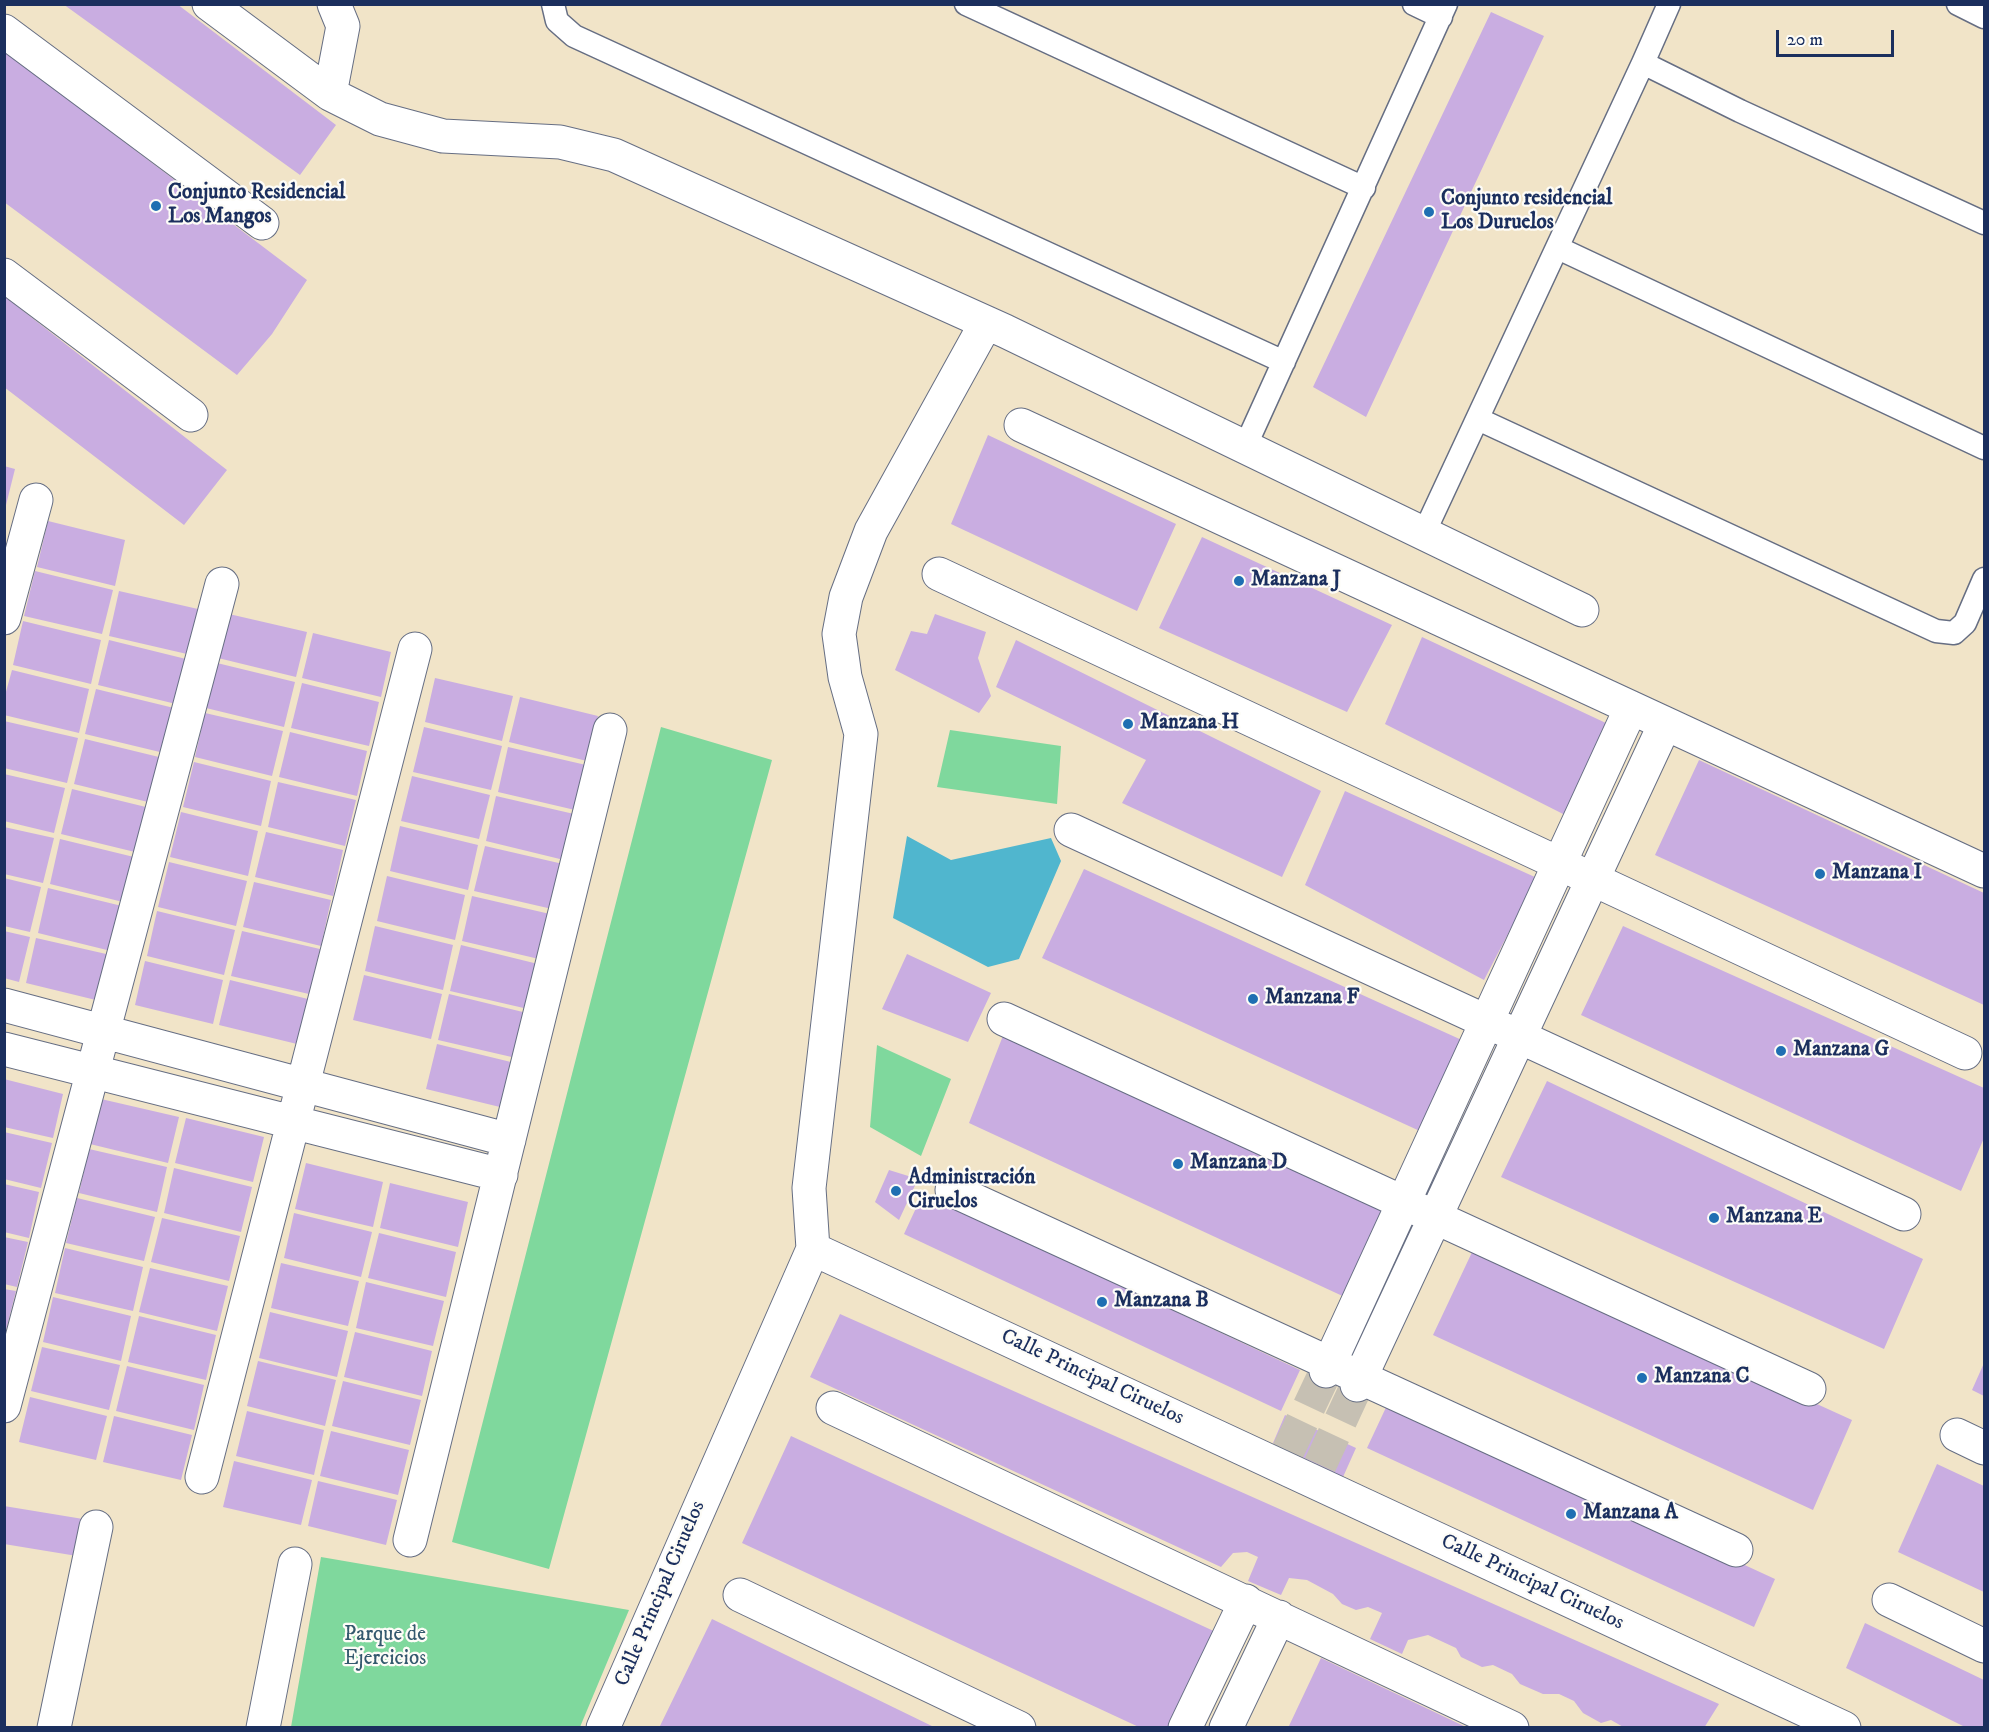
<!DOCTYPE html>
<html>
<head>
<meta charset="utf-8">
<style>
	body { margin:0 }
	#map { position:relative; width:1989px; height:1732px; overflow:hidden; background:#f1e4c8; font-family:"IM FELL DW Pica",serif }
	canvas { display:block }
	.frame { position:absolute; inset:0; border:6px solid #1b2f5e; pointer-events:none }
	.scale { position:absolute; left:1776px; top:30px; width:118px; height:27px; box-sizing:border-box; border:3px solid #1b2f5e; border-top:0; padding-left:8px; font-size:18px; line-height:21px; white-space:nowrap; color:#1b2f5e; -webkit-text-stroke:4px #fdfcf7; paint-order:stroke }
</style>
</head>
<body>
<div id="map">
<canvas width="1989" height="1732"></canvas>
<div class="frame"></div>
<div class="scale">20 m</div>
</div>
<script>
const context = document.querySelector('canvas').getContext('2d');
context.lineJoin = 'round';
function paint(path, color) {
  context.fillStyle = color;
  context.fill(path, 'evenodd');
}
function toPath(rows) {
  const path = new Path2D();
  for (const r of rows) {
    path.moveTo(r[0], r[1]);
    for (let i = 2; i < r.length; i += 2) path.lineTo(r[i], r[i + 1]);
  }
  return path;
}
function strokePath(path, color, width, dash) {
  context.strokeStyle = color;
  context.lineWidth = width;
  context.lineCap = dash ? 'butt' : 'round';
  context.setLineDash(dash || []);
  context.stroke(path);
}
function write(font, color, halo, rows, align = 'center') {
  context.font = font + ' "IM FELL DW Pica",serif';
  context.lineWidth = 4.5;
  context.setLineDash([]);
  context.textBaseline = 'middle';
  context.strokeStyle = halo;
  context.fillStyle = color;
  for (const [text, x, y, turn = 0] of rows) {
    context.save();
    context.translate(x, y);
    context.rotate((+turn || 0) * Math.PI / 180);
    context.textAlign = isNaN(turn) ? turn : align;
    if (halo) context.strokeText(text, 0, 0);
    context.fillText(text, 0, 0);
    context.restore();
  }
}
const green = toPath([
	[661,727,772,760,549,1569,452,1542],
	[950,730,1061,746,1057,804,937,787],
	[877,1045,951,1079,921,1156,870,1127],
	[321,1557,629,1610,580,1727,291,1727]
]);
const water = toPath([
	[907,836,951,860,1051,838,1061,861,1019,959,988,967,893,918]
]);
const building = toPath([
	[63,4,177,4,336,125,300,175],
	[1491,12,1544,36,1366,417,1313,387],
	[4,51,307,280,272,334,237,375,4,202],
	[4,296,227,470,184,525,4,387],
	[988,435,1176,524,1137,611,951,524],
	[4,466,15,469,5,509,4,508],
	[48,521,125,540,115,586,37,567],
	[1202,537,1392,625,1347,712,1159,628],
	[35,571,113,590,102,634,24,616],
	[119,591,198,609,187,654,109,636],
	[229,614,307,632,296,677,218,658],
	[935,614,986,632,978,658,991,696,979,713,895,670,911,631,927,634],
	[23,621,101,640,91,684,13,665],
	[313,633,391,652,381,697,302,678],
	[1422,637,1608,724,1569,817,1385,724],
	[109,640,186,659,176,704,98,685],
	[1016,640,1321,791,1282,877,1122,803,1146,760,996,687],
	[217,663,295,682,284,727,206,708],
	[12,670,89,689,79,733,4,715,4,699],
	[435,678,513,696,502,741,425,722],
	[302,683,379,702,369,746,291,728],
	[96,689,174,708,164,753,85,734],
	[520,697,598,716,587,761,509,742],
	[205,713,283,731,272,776,195,757],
	[4,721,78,738,67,783,4,768],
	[424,727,502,746,491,790,413,772],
	[290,732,367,751,357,796,279,777],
	[85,739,163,758,152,803,74,784],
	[508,747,586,765,575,810,498,792],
	[1699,760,1984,893,1984,1005,1655,855],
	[194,762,271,781,261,826,183,807],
	[4,774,65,788,54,833,4,821],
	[412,776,490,795,479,839,401,821],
	[278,782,356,800,345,846,268,827],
	[72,789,150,808,139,853,61,834],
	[1345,791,1537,878,1484,980,1305,885],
	[496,796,574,814,564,860,486,841],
	[181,812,258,831,248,876,170,857],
	[400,826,478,845,468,890,390,871],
	[4,827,54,838,43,883,4,874],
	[266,832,343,850,333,896,255,877],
	[60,839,138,858,127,903,50,884],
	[485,846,563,864,552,909,474,891],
	[169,862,247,881,236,926,158,907],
	[1084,869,1464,1041,1422,1132,1042,958],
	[387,876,465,895,455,940,377,921],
	[4,878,41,887,30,932,4,926],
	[254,882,331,900,321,946,243,927],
	[48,888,126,907,115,952,38,933],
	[472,896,550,914,539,959,462,941],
	[157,911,235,930,224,975,147,956],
	[375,926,453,945,443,990,365,971],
	[1623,926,1984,1088,1984,1138,1961,1191,1581,1015],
	[4,931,30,937,19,982,4,978],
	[242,931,320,949,309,994,231,976],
	[36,938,115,956,104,1002,26,983],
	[461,945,538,964,528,1009,450,991],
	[907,954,991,993,968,1042,882,1009],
	[145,961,223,980,213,1024,135,1005],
	[364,975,442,994,431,1039,353,1020],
	[230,980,308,999,297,1044,219,1025],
	[449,994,527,1013,516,1058,438,1040],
	[1006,1028,1388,1205,1349,1299,969,1123],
	[437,1044,515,1063,504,1108,426,1089],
	[4,1079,63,1094,53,1138,4,1127],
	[1547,1081,1923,1259,1884,1349,1501,1177],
	[101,1099,179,1117,168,1163,90,1144],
	[186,1118,264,1137,253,1182,175,1163],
	[4,1132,52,1143,41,1188,4,1179],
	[89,1149,167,1167,157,1212,79,1193],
	[306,1163,383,1182,373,1227,295,1209],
	[174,1168,252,1187,241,1232,164,1213],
	[889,1170,918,1179,899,1220,875,1202],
	[390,1183,468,1202,458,1247,380,1228],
	[4,1184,39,1192,29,1238,4,1232],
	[923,1193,1300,1370,1281,1411,904,1234],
	[77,1198,155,1217,144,1261,66,1243],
	[294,1213,372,1232,361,1277,284,1258],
	[162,1218,240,1236,229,1281,151,1262],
	[379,1233,456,1252,446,1297,368,1278],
	[4,1237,28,1242,17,1287,4,1284],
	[65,1248,143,1267,133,1311,55,1293],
	[1474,1248,1852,1420,1813,1510,1433,1335],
	[281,1263,359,1281,348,1326,271,1308],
	[150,1268,228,1286,217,1331,139,1312],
	[366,1282,444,1301,433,1346,356,1328],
	[4,1289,16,1291,5,1334,4,1334],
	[53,1297,131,1316,121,1361,43,1342],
	[270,1312,348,1331,337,1377,259,1358],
	[840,1314,1719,1704,1704,1728,1625,1728,1611,1720,1601,1723,1583,1713,1574,1701,1559,1694,1543,1694,1520,1684,1512,1674,1493,1665,1482,1667,1461,1657,1456,1648,1428,1635,1408,1640,1402,1654,1370,1639,1382,1613,1368,1607,1356,1610,1342,1604,1333,1594,1307,1580,1289,1578,1281,1595,1248,1581,1258,1557,1247,1552,1233,1553,1221,1567,810,1377],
	[139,1316,216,1335,206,1380,128,1362],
	[355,1332,432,1351,422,1396,344,1377],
	[42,1347,120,1365,109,1410,31,1391],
	[258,1361,336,1380,325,1426,247,1406],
	[1984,1363,1984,1396,1972,1390],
	[127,1366,204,1385,194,1430,116,1411],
	[343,1381,421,1400,410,1445,332,1426],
	[30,1397,107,1416,96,1460,19,1442],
	[1389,1401,1775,1579,1754,1627,1367,1448],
	[247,1411,324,1430,314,1475,236,1456],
	[1285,1415,1356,1448,1343,1477,1273,1443],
	[114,1416,192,1435,181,1480,103,1462],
	[331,1431,409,1450,398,1495,320,1476],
	[791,1436,1218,1633,1174,1728,1141,1728,742,1543],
	[234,1461,312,1480,301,1525,223,1507],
	[1937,1464,1984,1486,1984,1592,1898,1552],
	[318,1481,397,1500,386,1545,308,1526],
	[4,1506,83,1519,77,1556,4,1544],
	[712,1619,936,1728,659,1728],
	[1865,1623,1984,1680,1984,1728,1967,1728,1846,1668],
	[1321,1658,1468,1728,1288,1728]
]);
const minorTunnel = toPath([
	[1288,1451,1326,1371],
	[1320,1465,1357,1385]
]);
const service = toPath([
	[553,4,557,21,574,36,1284,362],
	[966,4,1364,188],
	[1414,4,1441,17],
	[1958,4,1984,17],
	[1643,63,1669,4],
	[1558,248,1984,448],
	[1478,419,1936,631,1954,633,1965,623,1984,579],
	[1245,447,1446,4],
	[1424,533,1643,63,1740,111,1984,223]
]);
const minor = toPath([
	[209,4,330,94,380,119,443,136,560,142,614,155,1005,331,1582,610],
	[4,31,262,223],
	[330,94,343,26,334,4],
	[4,275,191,415],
	[1021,425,1984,871],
	[939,574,1965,1053],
	[4,618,36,500],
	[1071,830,1904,1214],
	[4,1005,509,1140],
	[1004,1019,1809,1389],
	[4,1049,501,1175],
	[952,1190,1736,1550],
	[813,1249,1844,1728],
	[1326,1371,1631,708],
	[1357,1385,1665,724],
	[4,1406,222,584],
	[833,1408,1512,1728],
	[1957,1435,1984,1448],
	[202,1477,415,649],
	[410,1540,610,730],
	[740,1595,1019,1728],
	[1889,1600,1984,1646],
	[54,1728,96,1527],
	[263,1728,295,1564],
	[603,1728,813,1249,809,1188,861,734,845,677,839,634,846,597,871,531,986,323],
	[1185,1728,1246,1601],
	[1226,1728,1279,1617]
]);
const markers = [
	[156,206,6,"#1f6fb2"],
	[1429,212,6,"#1f6fb2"],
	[1239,581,6,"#1f6fb2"],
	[1128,724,6,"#1f6fb2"],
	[1820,874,6,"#1f6fb2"],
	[1253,999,6,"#1f6fb2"],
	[1781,1051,6,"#1f6fb2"],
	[1178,1164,6,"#1f6fb2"],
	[896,1191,6,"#1f6fb2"],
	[1714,1218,6,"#1f6fb2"],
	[1102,1302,6,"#1f6fb2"],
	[1642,1378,6,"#1f6fb2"],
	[1571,1514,6,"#1f6fb2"]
];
const poiNames = [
	["Conjunto Residencial",168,194],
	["Los Mangos",168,218],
	["Conjunto residencial",1441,200],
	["Los Duruelos",1441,224],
	["Manzana J",1251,581],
	["Manzana H",1140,724],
	["Manzana I",1832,874],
	["Manzana F",1265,999],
	["Manzana G",1793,1051],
	["Manzana D",1190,1164],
	["Administración",908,1179],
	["Ciruelos",908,1203],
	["Manzana E",1726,1218],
	["Manzana B",1114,1302],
	["Manzana C",1654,1378],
	["Manzana A",1583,1514]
];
const streetNames = [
	["Calle Principal Ciruelos",1092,1378,25],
	["Calle Principal Ciruelos",1532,1583,25],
	["Calle Principal Ciruelos",661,1594,-67]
];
const parkNames = [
	["Parque de",385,1636],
	["Ejercicios",385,1660]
];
paint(green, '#7fd89d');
paint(water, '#50b6ce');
paint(building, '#c9ade1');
strokePath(minorTunnel, '#c6c0b3', 33, [33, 16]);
strokePath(service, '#666e83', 25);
strokePath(minor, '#666e83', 35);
strokePath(service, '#fff', 22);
strokePath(minor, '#fff', 33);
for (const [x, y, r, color] of markers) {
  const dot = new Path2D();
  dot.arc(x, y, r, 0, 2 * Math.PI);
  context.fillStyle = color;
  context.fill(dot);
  strokePath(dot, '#fdfcf7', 2);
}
write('bold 21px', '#1b2f5e', '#fdfcf7', poiNames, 'left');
write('21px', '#1b2f5e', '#fdfcf7', streetNames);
write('21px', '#34596e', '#fdfcf7', parkNames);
</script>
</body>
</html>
